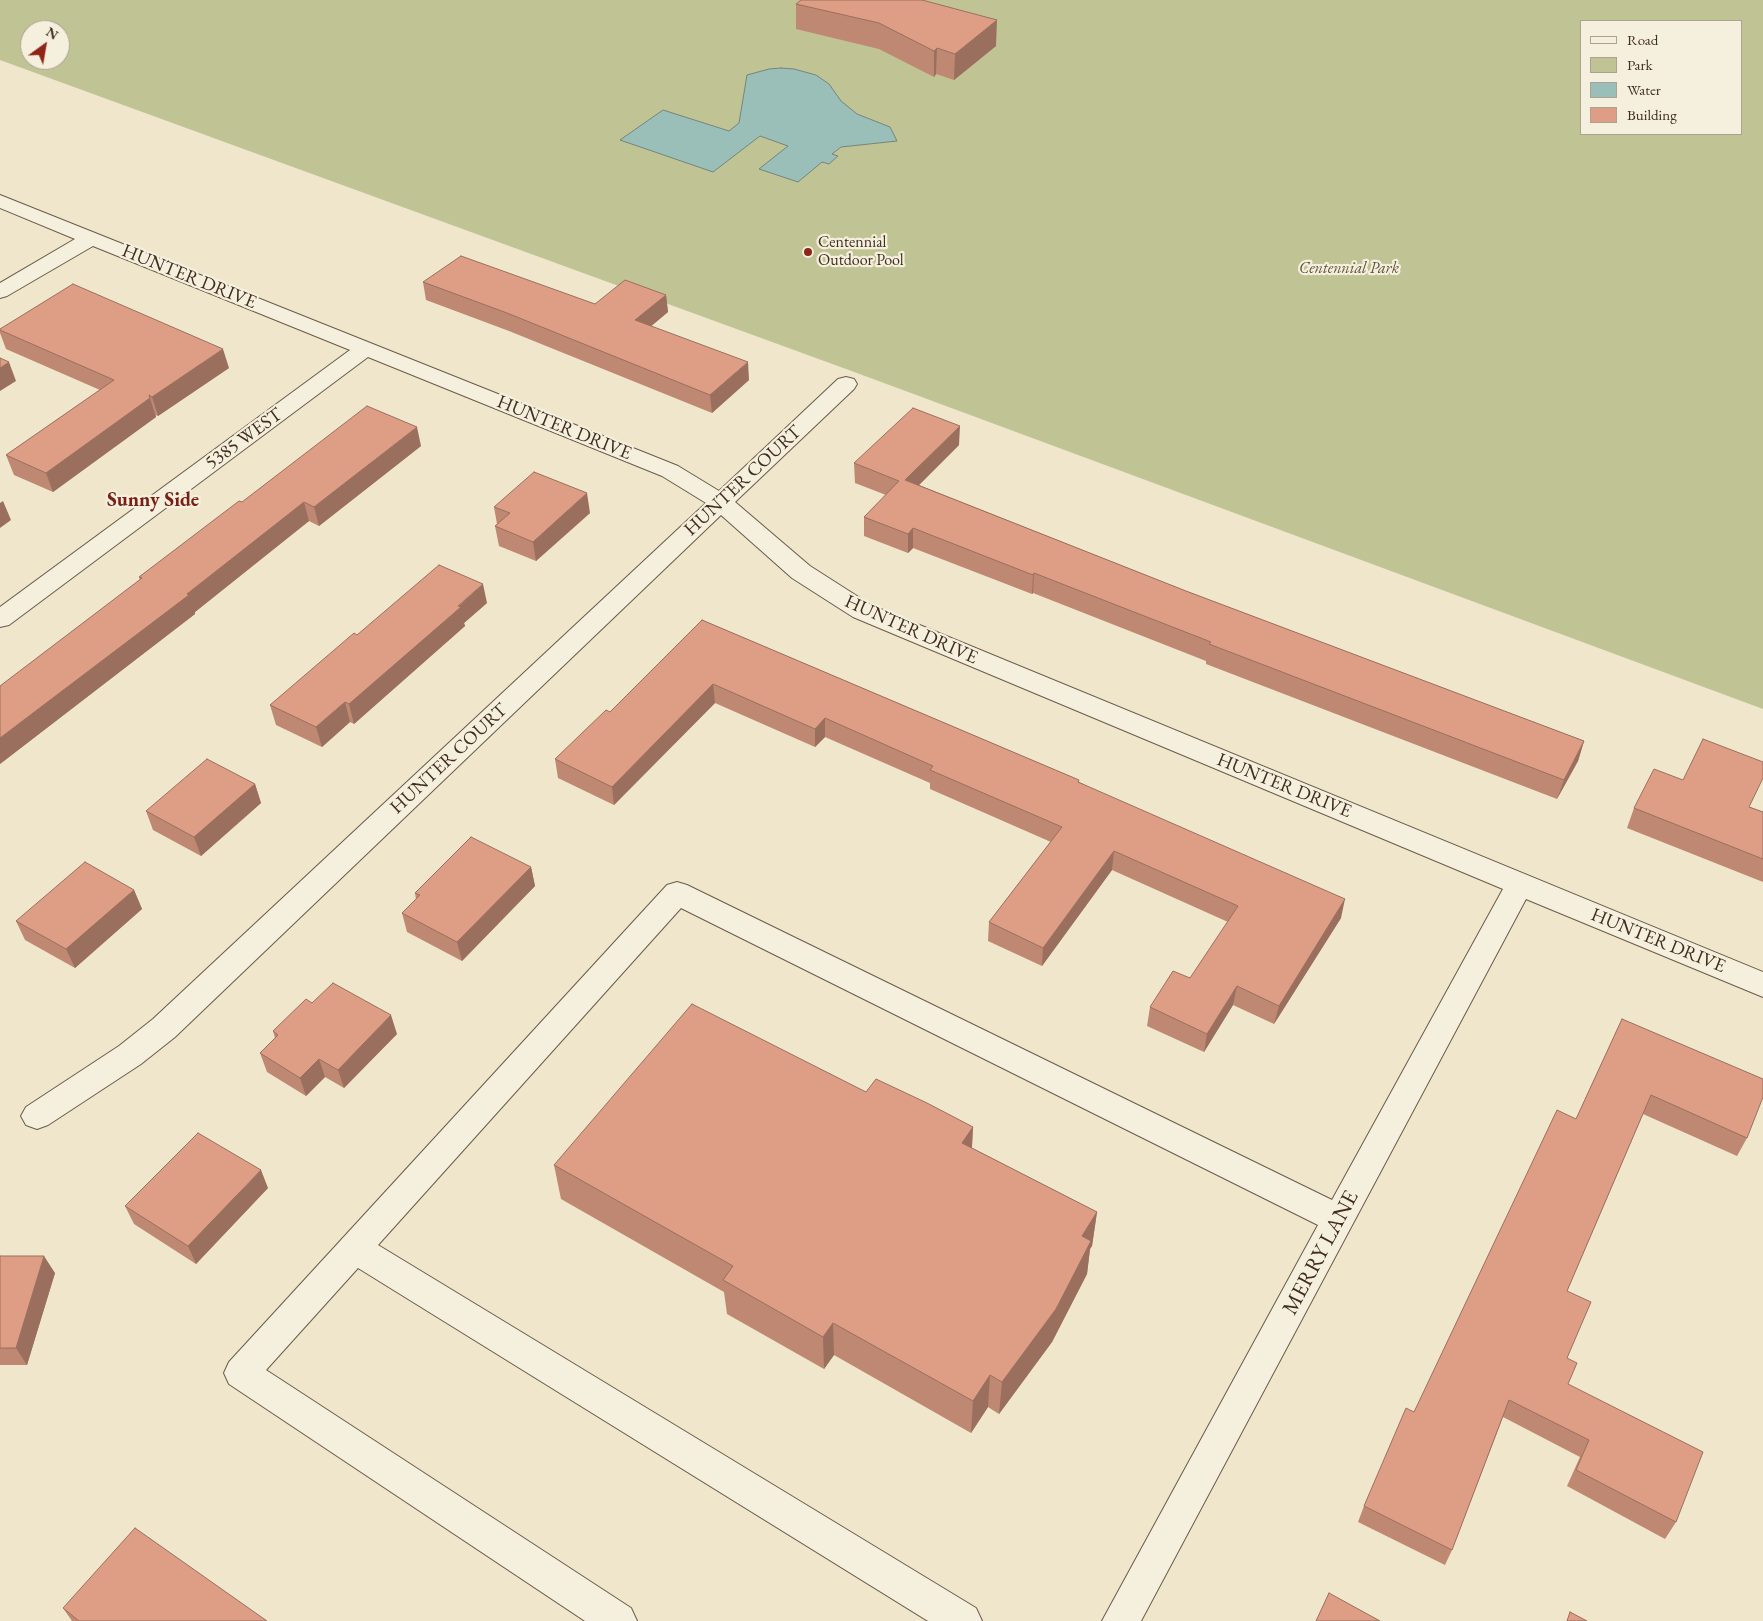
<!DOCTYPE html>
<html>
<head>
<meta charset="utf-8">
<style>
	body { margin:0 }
	#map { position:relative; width:1763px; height:1621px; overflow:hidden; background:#efe6cb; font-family:"EB Garamond",serif }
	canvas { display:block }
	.legend { position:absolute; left:1580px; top:20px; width:162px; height:115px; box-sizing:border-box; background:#f5efdd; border:1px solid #ada191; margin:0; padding:6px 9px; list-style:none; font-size:15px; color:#402d1e }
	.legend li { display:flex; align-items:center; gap:10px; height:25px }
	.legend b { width:25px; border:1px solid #ada191 }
	.north { position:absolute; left:20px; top:20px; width:50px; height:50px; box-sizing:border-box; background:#f5efdd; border:1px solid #ada191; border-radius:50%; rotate:32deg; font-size:14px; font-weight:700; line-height:20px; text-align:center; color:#402d1e }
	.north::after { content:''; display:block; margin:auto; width:18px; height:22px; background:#8f2418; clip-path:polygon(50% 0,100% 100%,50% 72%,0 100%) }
</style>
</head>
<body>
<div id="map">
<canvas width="1763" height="1621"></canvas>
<ul class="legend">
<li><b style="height:6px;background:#f5efdd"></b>Road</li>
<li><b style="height:14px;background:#c0c393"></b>Park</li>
<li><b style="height:14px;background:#9abfb9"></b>Water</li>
<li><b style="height:14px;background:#de9e85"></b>Building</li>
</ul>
<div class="north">N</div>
</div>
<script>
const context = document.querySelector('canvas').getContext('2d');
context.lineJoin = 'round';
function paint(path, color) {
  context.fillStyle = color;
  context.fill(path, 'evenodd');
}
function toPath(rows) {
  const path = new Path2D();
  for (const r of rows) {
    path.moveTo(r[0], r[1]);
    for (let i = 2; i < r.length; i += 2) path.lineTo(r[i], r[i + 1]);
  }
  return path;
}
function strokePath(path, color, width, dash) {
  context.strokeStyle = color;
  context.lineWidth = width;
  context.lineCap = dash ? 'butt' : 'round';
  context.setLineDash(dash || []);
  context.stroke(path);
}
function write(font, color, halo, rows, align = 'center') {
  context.font = font + ' "EB Garamond",serif';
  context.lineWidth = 4.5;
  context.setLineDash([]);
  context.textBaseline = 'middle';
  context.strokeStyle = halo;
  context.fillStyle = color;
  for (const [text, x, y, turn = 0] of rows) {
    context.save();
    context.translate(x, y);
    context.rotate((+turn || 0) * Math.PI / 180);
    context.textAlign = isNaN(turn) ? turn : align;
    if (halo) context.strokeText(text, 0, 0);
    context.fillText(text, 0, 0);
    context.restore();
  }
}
const green = toPath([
	[0,0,1763,0,1763,709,857,373,0,60],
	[1582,21,1742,21,1742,134,1582,134],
	[30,30,60,30,60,60,30,60]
]);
const water = toPath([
	[781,68,794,69,816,75,829,84,841,101,857,114,890,127,897,141,841,147,832,154,838,156,829,164,822,162,798,182,759,169,788,146,760,136,713,172,620,140,663,110,729,131,739,123,747,75,769,69,781,68]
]);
const minor = toPath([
	[0,195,678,466,719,491,838,379,846,377,854,379,857,384,854,389,735,502,810,566,871,605,1763,972,1763,997,1526,899,1141,1621,1102,1621,1318,1225,681,908,378,1245,976,1608,982,1621,928,1621,358,1268,266,1370,631,1608,637,1621,585,1621,229,1384,224,1373,229,1362,667,885,677,882,687,885,1332,1200,1503,889,853,617,792,578,721,515,175,1037,141,1064,48,1125,37,1129,26,1125,21,1116,26,1107,119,1046,153,1019,706,503,662,476,368,357,9,625,0,627,0,607,350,350,93,246,7,296,0,298,0,283,75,239,0,208,0,195]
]);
const wall = toPath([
	[796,4,996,46,954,80,936,74,934,77,879,49,796,29],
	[423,282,595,304,666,295,668,312,651,326,749,380,712,413,509,331,426,300],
	[0,329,229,368,158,416,156,415,156,417,53,492,14,475,6,455,100,390,6,349,0,333],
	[959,445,919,485,1186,591,1584,741,1578,761,1557,799,1206,664,1206,661,1033,593,1032,594,913,548,908,553,864,536,864,517,886,495,855,483,854,463],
	[421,446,319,526,309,521,195,612,195,614,0,764,140,580,139,577,242,502],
	[494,507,590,513,536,561,499,546,495,526,497,524],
	[487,603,464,623,465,626,354,724,350,722,322,747,276,725,270,705,357,635],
	[702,620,1079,780,1079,782,1341,918,1274,1024,1233,1005,1204,1052,1147,1026,1150,1007,1190,978,1228,922,1112,870,1042,966,988,941,989,922,1051,842,930,789,930,783,825,737,815,747,715,703,614,805,558,778,555,759,610,712],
	[255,784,261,803,201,856,153,830,146,811],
	[1750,807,1763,812,1763,882,1627,828,1634,808],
	[531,867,535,886,462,961,407,932,402,913,416,899,415,893],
	[134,890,142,909,75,968,25,940,16,921],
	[312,1003,397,1034,344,1088,325,1077,306,1096,267,1072,260,1053,275,1038,273,1031],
	[1622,1019,1747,1138,1737,1156,1643,1114,1567,1291,1567,1358,1568,1384,1676,1522,1665,1539,1567,1486,1580,1457,1503,1417,1452,1550,1445,1565,1358,1522,1364,1506,1414,1412,1576,1119],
	[866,1092,973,1127,972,1148,1097,1212,1092,1246,1090,1249,1087,1274,1052,1342,999,1414,988,1407,971,1433,834,1355,824,1369,727,1314,724,1292,561,1199,554,1165],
	[268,1188,196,1264,134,1224,125,1206],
	[0,1256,55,1273,27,1365,0,1365],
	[63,1608,267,1621,72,1621]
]);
const shadedWall = toPath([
	[997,20,996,46,954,80,955,54],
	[937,48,936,74,934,77,934,51],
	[666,295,668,312,637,338,635,320],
	[223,349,229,368,158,416,152,397],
	[9,362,16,381,0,391,0,368],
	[748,362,749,380,712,413,710,395],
	[150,398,156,417,53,492,46,473],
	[960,426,959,445,905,499,905,480],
	[417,427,421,446,319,526,314,507],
	[587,493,590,513,536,561,533,542],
	[3,501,11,520,0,528,0,503],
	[304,502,309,521,195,612,195,614,0,764,0,738,187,594],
	[913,528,913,548,908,553,908,534],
	[1034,573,1033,593,1032,594,1033,575],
	[483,584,487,603,464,623,465,626,354,724,349,704],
	[713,684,715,703,614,805,612,787],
	[345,702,350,722,322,747,316,727],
	[825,718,825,737,815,747,815,729],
	[1584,741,1578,761,1557,799,1564,780],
	[255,784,261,803,201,856,194,837],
	[1114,851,1112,870,1042,966,1043,948],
	[531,867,535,886,462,961,457,942],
	[134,890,142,909,75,968,66,949],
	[1345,899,1341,918,1274,1024,1279,1006],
	[1237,986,1233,1005,1204,1052,1207,1034],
	[391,1015,397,1034,344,1088,338,1070],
	[319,1059,325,1077,306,1096,300,1078],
	[973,1127,971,1162,962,1143],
	[261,1170,268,1188,196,1264,188,1246],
	[1097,1212,1092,1246,1090,1249,1087,1274,1052,1342,999,1414,1002,1382,1082,1236],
	[44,1256,55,1273,27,1365,16,1348],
	[833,1323,834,1355,824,1369,823,1337],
	[990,1375,988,1407,971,1433,973,1401]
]);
const building = toPath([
	[801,0,922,0,997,20,955,54,937,48,934,51,879,23,796,4,801,0],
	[461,256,595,304,625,280,666,295,635,320,748,362,710,395,507,313,423,282,461,256],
	[73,284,223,349,152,397,149,395,150,398,46,473,6,455,114,380,0,330,0,329,73,284],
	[0,358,9,362,0,368,0,358],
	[367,406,417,427,314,507,304,502,187,594,189,595,0,738,0,686,142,578,139,577,239,501,242,502,367,406],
	[913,408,960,426,905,480,1186,591,1584,741,1564,780,1209,644,1211,642,1034,573,1033,575,913,528,908,534,864,517,899,481,854,463,913,408],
	[534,472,587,493,533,542,495,526,510,513,494,507,534,472],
	[439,565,483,584,458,606,461,607,349,704,345,702,316,727,270,705,354,633,357,635,439,565],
	[702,620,1079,780,1078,782,1345,899,1279,1006,1237,986,1207,1034,1150,1007,1173,971,1190,978,1238,906,1114,851,1043,948,989,922,1062,827,930,770,933,766,825,718,815,729,713,684,612,787,555,759,606,710,610,712,702,620],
	[1703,739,1763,762,1763,778,1749,807,1763,812,1763,859,1634,808,1654,769,1683,780,1703,739],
	[207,759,255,784,194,837,146,811,207,759],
	[471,837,531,867,457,942,402,913,420,895,415,893,471,837],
	[85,862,134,890,66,949,16,921,85,862],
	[333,983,391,1015,338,1070,319,1059,300,1078,260,1053,278,1035,273,1031,306,999,312,1003,333,983],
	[692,1004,866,1092,876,1079,927,1103,973,1127,962,1143,1097,1212,1082,1236,1091,1241,1056,1309,1002,1382,990,1375,973,1401,833,1323,823,1337,723,1280,733,1266,554,1165,692,1004],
	[1622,1019,1763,1079,1763,1097,1747,1138,1651,1095,1567,1291,1591,1302,1567,1358,1577,1363,1568,1384,1703,1452,1676,1522,1576,1470,1589,1440,1509,1400,1452,1550,1364,1506,1406,1408,1414,1412,1557,1110,1576,1119,1622,1019],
	[198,1133,261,1170,188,1246,125,1206,198,1133],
	[0,1256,44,1256,16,1348,0,1348,0,1256],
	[135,1528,267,1621,79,1621,63,1608,135,1528],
	[1329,1593,1380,1621,1316,1621,1329,1593],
	[1570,1612,1587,1621,1567,1621,1570,1612]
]);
const markers = [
	[808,252,5,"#8f2418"]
];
const farPoinames = [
	["Centennial",818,243],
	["Outdoor Pool",818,261]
];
const farParknames = [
	["Centennial Park",1349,269]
];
const streetNames = [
	["HUNTER DRIVE",189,277,22],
	["HUNTER DRIVE",564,428,22],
	["5385 WEST",244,439,-36],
	["HUNTER COURT",743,481,-43],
	["HUNTER DRIVE",911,630,24],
	["HUNTER COURT",449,759,-43],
	["HUNTER DRIVE",1284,786,22],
	["HUNTER DRIVE",1658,941,22]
];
const neighbourhoodNames = [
	["Sunny Side",153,501]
];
const nearStreetnames = [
	["MERRY LANE",1321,1253,-62]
];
paint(green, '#c0c393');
paint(water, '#9abfb9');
strokePath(water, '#76857b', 1);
strokePath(minor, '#6c5b49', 2);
paint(minor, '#f5efdd');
paint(wall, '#bf8872');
paint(shadedWall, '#9b6f5d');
paint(building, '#de9e85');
strokePath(building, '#9b6f5d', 1);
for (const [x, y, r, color] of markers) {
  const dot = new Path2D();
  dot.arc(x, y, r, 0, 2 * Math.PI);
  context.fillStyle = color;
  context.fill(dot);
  strokePath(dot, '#f5efdd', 2);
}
write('16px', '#402d1e', '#f5efdd', farPoinames, 'left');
write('italic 16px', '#60523b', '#f5efdd', farParknames);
write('19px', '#402d1e', '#f5efdd', streetNames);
write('bold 20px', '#7a1f14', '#f5efdd', neighbourhoodNames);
write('22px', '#402d1e', '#f5efdd', nearStreetnames);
</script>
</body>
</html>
